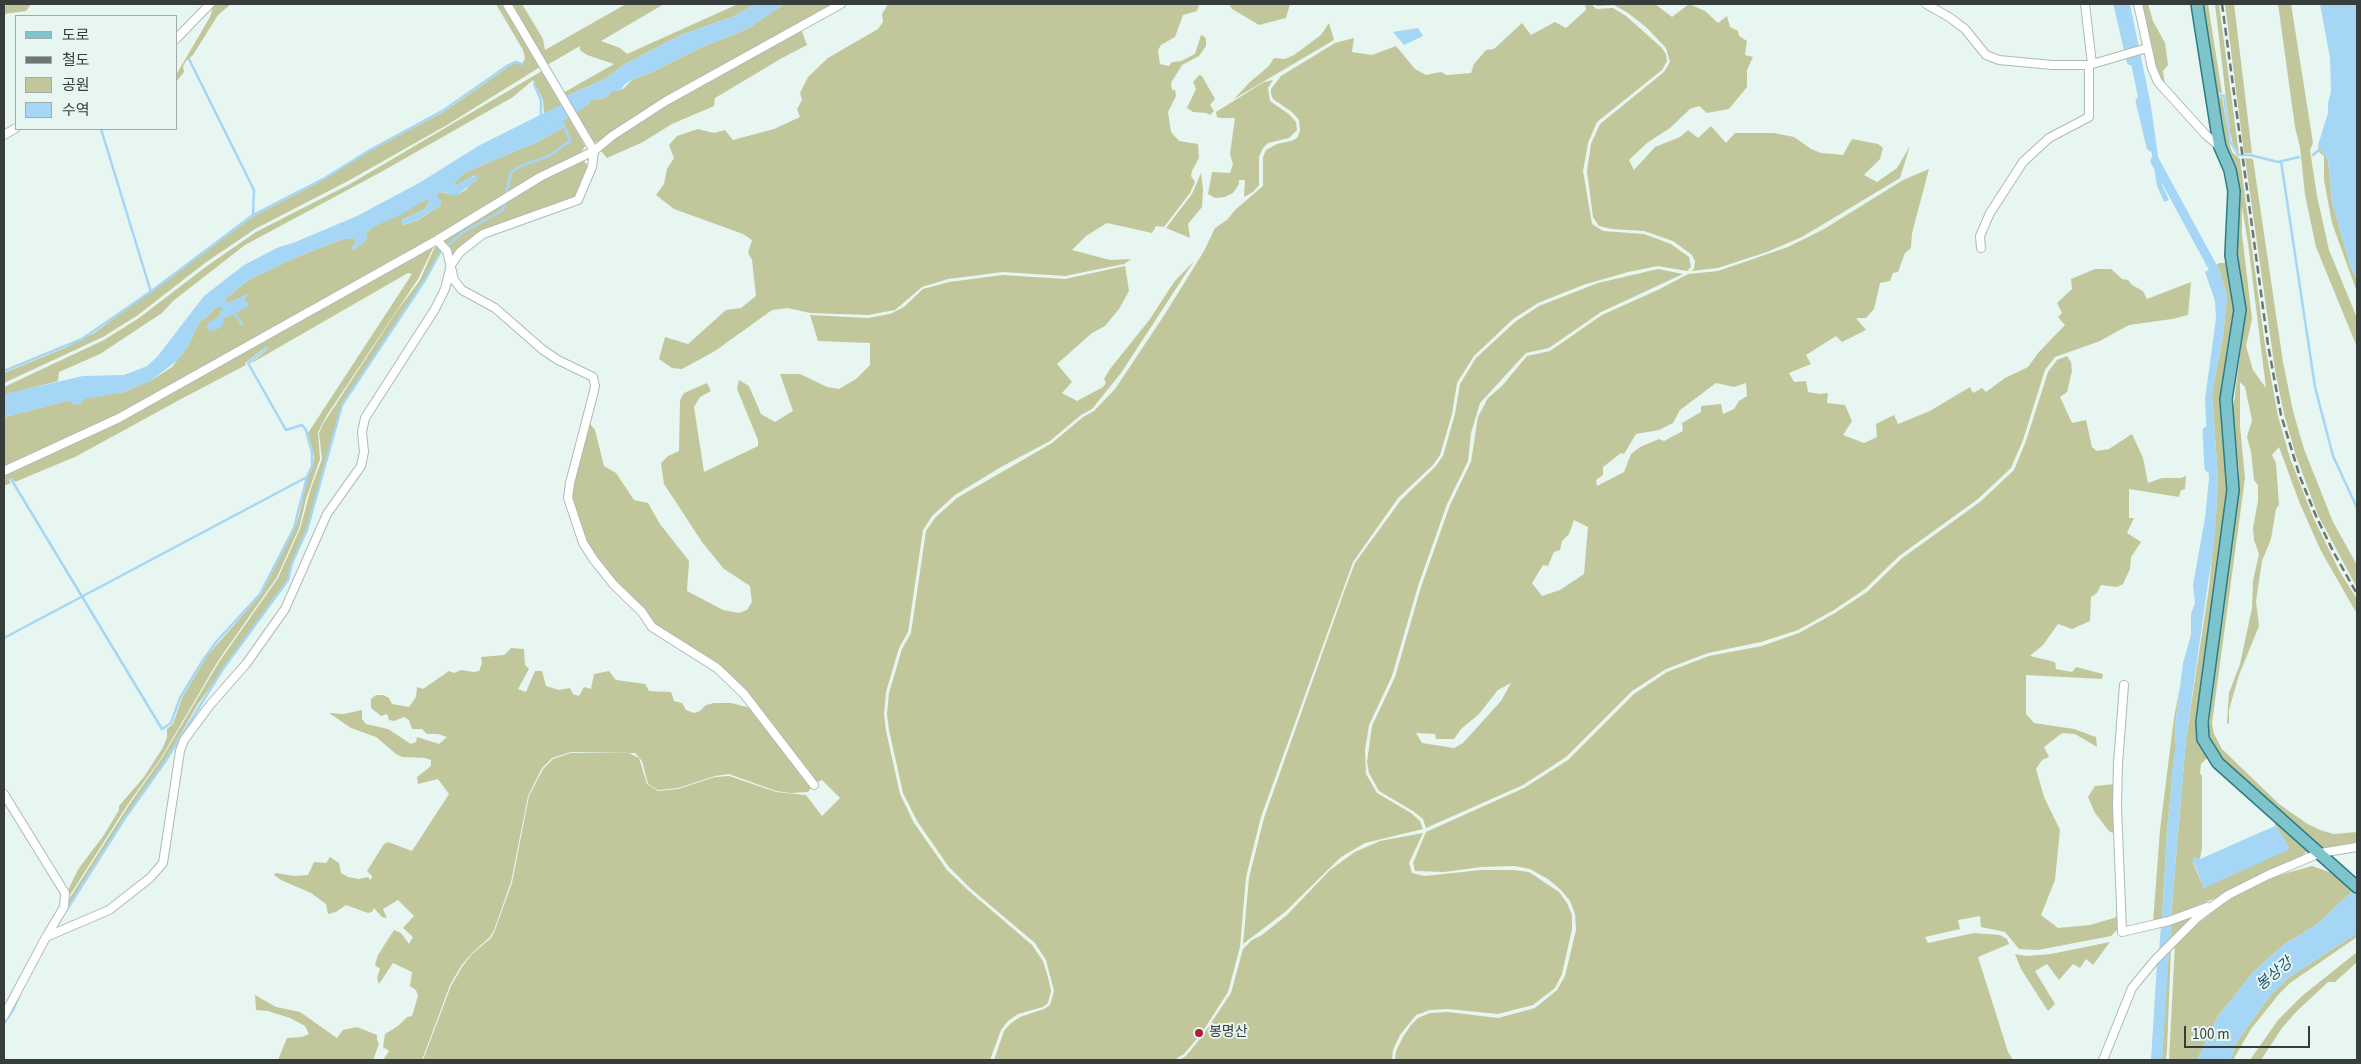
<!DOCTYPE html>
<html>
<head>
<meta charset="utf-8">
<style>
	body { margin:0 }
	#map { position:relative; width:2361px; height:1064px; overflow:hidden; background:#e7f6f1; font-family:"Source Sans 3","Noto Sans KR",sans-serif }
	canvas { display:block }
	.frame { position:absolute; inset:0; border:5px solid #373d3b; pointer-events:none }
	.legend { position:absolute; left:15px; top:15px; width:162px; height:115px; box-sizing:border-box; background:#e7f6f1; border:1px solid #a1aca8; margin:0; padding:6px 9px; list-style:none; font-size:15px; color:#373d3b }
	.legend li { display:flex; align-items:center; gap:10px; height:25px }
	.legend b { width:25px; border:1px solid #a1aca8 }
	.scale { position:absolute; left:2184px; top:1026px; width:126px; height:22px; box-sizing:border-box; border:2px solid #373d3b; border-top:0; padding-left:6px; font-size:15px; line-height:18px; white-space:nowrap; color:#373d3b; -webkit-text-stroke:4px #e7f6f1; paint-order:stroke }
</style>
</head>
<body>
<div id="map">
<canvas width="2361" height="1064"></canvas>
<div class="frame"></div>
<ul class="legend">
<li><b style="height:6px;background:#7dc4cc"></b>도로</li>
<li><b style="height:6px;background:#6e7674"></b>철도</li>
<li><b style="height:14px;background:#c1c79a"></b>공원</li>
<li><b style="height:14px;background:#a6d6f5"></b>수역</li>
</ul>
<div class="scale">100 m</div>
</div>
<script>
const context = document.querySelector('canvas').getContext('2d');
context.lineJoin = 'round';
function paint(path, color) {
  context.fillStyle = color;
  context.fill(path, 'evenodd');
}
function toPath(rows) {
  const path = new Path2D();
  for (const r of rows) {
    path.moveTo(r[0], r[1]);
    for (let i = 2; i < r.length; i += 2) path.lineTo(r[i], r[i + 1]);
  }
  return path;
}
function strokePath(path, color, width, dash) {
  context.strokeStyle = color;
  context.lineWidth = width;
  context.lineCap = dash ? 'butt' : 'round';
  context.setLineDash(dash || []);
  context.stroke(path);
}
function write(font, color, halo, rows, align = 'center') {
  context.font = font + ' "Source Sans 3","Noto Sans KR",sans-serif';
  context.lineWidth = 4;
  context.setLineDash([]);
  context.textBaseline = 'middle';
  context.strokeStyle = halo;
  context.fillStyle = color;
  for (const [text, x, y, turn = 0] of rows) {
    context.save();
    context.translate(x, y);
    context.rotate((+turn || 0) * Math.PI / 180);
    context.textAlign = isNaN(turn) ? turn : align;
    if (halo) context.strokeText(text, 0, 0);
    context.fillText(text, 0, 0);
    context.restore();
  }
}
const green = toPath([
	[10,4,31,4,26,11,4,14,4,6],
	[214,4,231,4,218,15,193,55,186,61,183,66,184,72,176,82,176,75,210,17],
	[496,4,503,4,540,67,447,125,348,181,255,229,205,263,138,315,103,337,4,383,4,373,67,347,94,333,254,216,325,179,353,160,445,111,508,67,516,63,522,64,525,58,523,50],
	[512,4,522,4,543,39,545,50,626,4,664,4,601,41,620,48,627,54,738,4,755,4,735,16,683,34,625,64,608,77,565,97,563,93,614,64,587,55,580,50,580,46,547,65],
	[784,4,835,4,600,141,593,143,574,112,581,103,586,100,606,98,612,91,623,89,632,80,652,72,702,47,747,29],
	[888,4,1196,4,1199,6,1197,11,1183,15,1175,37,1161,45,1158,50,1160,64,1169,66,1172,62,1181,61,1195,54,1201,35,1205,37,1206,40,1206,46,1199,56,1182,65,1171,83,1172,90,1175,90,1176,96,1168,112,1171,132,1179,141,1198,144,1199,158,1192,171,1191,176,1195,182,1190,193,1164,227,1156,226,1152,233,1107,223,1086,236,1072,250,1110,260,1131,259,1124,264,1065,276,1003,272,948,279,922,287,895,310,868,315,810,313,788,308,772,310,715,351,682,369,672,368,659,359,665,337,688,344,726,310,741,308,756,296,752,260,748,253,752,240,743,234,674,209,656,195,664,184,667,169,674,158,669,145,677,136,698,129,714,133,725,130,733,140,774,129,800,117,797,109,802,100,800,93,808,77,828,58,878,29,883,22,882,14],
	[1229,4,1290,4,1286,18,1259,25,1232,9],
	[1585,4,1592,4,1596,9,1613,8,1626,16,1661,47,1666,54,1667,61,1662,70,1597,122,1588,143,1583,171,1592,224,1603,231,1644,234,1671,244,1689,257,1691,267,1687,271,1658,266,1628,272,1583,285,1538,303,1513,319,1474,356,1457,383,1452,414,1440,455,1433,465,1398,498,1353,562,1261,817,1246,877,1240,947,1228,992,1201,1034,1184,1054,1174,1060,994,1060,1004,1031,1010,1024,1020,1017,1044,1009,1050,1005,1054,991,1046,960,1035,943,971,889,949,867,917,821,903,793,889,730,887,714,889,693,902,649,911,633,926,531,935,518,957,498,1052,443,1083,417,1094,411,1115,389,1165,314,1204,251,1215,228,1227,220,1235,210,1263,186,1263,157,1266,150,1277,144,1291,141,1297,138,1300,131,1299,120,1292,112,1273,99,1271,94,1271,89,1281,76,1335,43,1354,38,1352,52,1372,55,1396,46,1415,69,1426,75,1441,72,1447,75,1471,73,1474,64,1486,50,1494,49,1522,23,1531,35,1555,22,1566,28,1586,10],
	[1595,4,1655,4,1672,17,1689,4,1705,11,1718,23,1727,16,1730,27,1738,31,1739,36,1747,41,1745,55,1753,57,1747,70,1747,87,1729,109,1707,113,1699,106,1690,109,1670,128,1647,143,1629,160,1634,170,1655,147,1680,137,1688,130,1698,138,1711,126,1726,143,1735,133,1774,133,1794,137,1811,149,1821,153,1833,154,1843,155,1852,139,1878,144,1883,148,1880,159,1864,175,1877,182,1897,168,1910,146,1900,178,1802,237,1767,252,1718,268,1691,271,1694,269,1695,261,1692,255,1673,241,1644,231,1612,229,1599,226,1593,217,1587,171,1591,144,1600,124,1664,72,1670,62,1666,48,1646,27,1628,13,1614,5,1597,6],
	[2139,4,2148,4,2153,21,2165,43,2168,65,2163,71,2165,85,2156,70],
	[2202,4,2208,4,2222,93,2219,93,2218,96,2222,97,2230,145,2232,152,2240,159,2265,345,2278,416,2290,458,2313,517,2340,572,2357,599,2357,614,2321,551,2300,504,2279,447,2272,455,2276,463,2279,505,2276,509,2271,539,2262,561,2256,601,2259,626,2239,675,2229,710,2229,724,2227,723,2229,693,2240,664,2252,608,2253,581,2259,554,2254,540,2253,528,2258,501,2258,485,2254,480,2251,452,2247,437,2252,420,2245,387,2240,382,2240,426,2245,478,2212,723,2214,734,2222,749,2279,804,2306,823,2320,830,2334,834,2357,832,2357,843,2324,850,2219,757,2209,740,2208,732,2238,491,2239,473,2233,410,2245,315,2238,257,2238,201,2224,145],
	[2242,207,2248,243,2266,388,2253,370,2246,346,2252,319,2242,234],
	[2215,4,2219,4,2239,154,2233,144,2230,132],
	[2225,4,2234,4,2252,153,2244,153],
	[2278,4,2291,4,2313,143,2310,150,2317,196,2329,250,2357,318,2357,347,2316,247,2305,195,2300,147,2295,127],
	[1329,23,1334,40,1234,99,1250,82,1269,66,1274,58,1285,59,1294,55,1321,35],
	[801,29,807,45,782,58,715,98,714,106,672,124,643,142,607,158,601,151,615,138,666,103],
	[542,71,585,146,582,151,436,237,118,416,4,468,4,417,63,402,124,392,152,380,172,367,189,345,198,324,217,307,222,307,222,311,217,318,222,318,248,306,244,300,247,295,228,303,225,299,250,279,299,256,340,240,354,238,357,242,352,247,361,244,367,239,365,234,373,227,423,201,427,198,430,200,425,209,402,220,403,225,418,220,441,205,436,195,439,192,457,195,467,189,475,175,457,185,453,183,466,172,535,143,565,127,556,107,544,114,543,100,533,80,513,97,381,172,245,245,173,301,162,313,100,354,59,372,58,381,4,395,4,387,104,340,139,318,207,266,256,232,350,184],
	[1199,75,1202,76,1215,99,1210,105,1214,111,1210,115,1206,113,1193,112,1187,108,1196,89,1193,82],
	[1273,80,1268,88,1270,101,1290,115,1296,122,1297,130,1289,138,1268,143,1263,148,1259,157,1259,185,1253,192,1244,197,1245,180,1239,180,1239,184,1233,193,1225,197,1215,198,1208,194,1212,172,1230,173,1233,164,1230,154,1235,118,1221,118,1217,117,1216,112,1264,82],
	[2318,145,2328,160,2332,202,2350,265,2357,281,2357,292,2332,223,2324,180,2324,156,2319,152],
	[2245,158,2253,159,2283,362,2293,411,2304,449,2333,522,2357,565,2357,588,2318,515,2296,456,2284,414,2275,370],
	[583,161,587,164,587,169,576,197,572,200,480,233,463,245,452,260,440,239,508,202,540,182,568,166],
	[1929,169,1912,233,1911,248,1905,253,1898,272,1893,273,1890,281,1880,283,1874,309,1866,318,1856,318,1866,330,1842,342,1836,336,1806,355,1811,364,1789,373,1794,382,1806,381,1808,392,1819,394,1828,393,1827,403,1845,405,1852,421,1843,435,1864,443,1877,437,1876,424,1894,415,1898,424,1930,411,1970,387,1973,393,1982,388,1986,392,2005,378,2028,367,2039,352,2065,325,2058,317,2062,313,2057,303,2072,289,2071,279,2095,269,2111,269,2122,279,2128,280,2132,285,2143,291,2147,299,2191,282,2188,315,2172,319,2129,325,2100,341,2055,357,2045,370,2023,440,2011,468,1978,499,1899,556,1865,589,1834,610,1798,630,1761,642,1708,653,1666,669,1632,691,1566,757,1523,785,1426,828,1423,819,1413,811,1379,791,1369,773,1367,762,1372,726,1395,677,1421,587,1450,505,1471,462,1478,417,1488,398,1502,386,1527,356,1550,351,1602,315,1660,289,1688,274,1718,271,1788,247,1824,229,1903,180],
	[1716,383,1734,387,1746,383,1747,396,1739,401,1734,409,1723,414,1721,404,1701,406,1701,412,1682,423,1683,431,1664,441,1659,439,1640,447,1631,454,1624,472,1597,486,1596,480,1603,475,1603,467,1621,453,1624,454,1636,434,1659,430,1673,423,1680,410],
	[1574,520,1588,527,1584,574,1560,590,1542,596,1532,583,1543,565,1548,566,1554,552,1560,550,1562,541,1569,534],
	[1511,683,1501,701,1463,743,1454,748,1422,743,1416,733,1435,734,1436,739,1454,739,1461,729,1479,714,1498,690],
	[1201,173,1203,189,1202,207,1188,224,1190,238,1166,228,1192,194],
	[437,242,444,247,425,280,342,405,306,530,292,563,288,580,198,704,165,761,124,818,55,927,64,907,129,805,162,758,219,662,278,578,300,529,311,488,322,459,319,433,323,424,397,311,420,280],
	[435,244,418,279,327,415,318,432,320,459,306,499,299,528,277,577,218,661,161,758,128,804,70,895,67,892,79,868,104,835,119,810,119,806,144,777,162,749,167,738,167,729,173,724,182,698,207,656,261,594,295,528,299,516,307,478,313,466,314,456,308,433,412,274,408,273,250,364,268,349,266,347,245,363,246,365,181,399,77,456,15,482,12,478,9,480,11,483,4,486,4,473,121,420],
	[1194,261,1121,373,1092,409,1081,415,1050,441,1001,467,955,495,932,516,923,530,908,632,899,648,886,692,884,714,886,731,900,794,914,823,947,870,969,891,1032,945,1043,961,1048,977,1051,991,1048,1003,1043,1007,1018,1014,1008,1021,1001,1030,990,1060,423,1060,451,986,462,967,472,954,491,938,495,930,512,883,529,796,543,769,553,759,571,753,629,753,639,758,647,784,658,791,678,789,715,777,729,776,776,792,806,795,822,816,840,798,822,780,815,783,745,692,655,626,614,582,584,542,570,495,587,420,595,430,604,466,616,473,634,500,648,503,660,524,689,561,687,591,723,610,739,613,747,610,752,602,750,586,724,569,702,542,664,484,661,463,668,456,679,451,680,400,684,393,707,383,711,391,700,397,694,407,704,472,758,446,758,440,737,389,739,380,749,386,761,414,775,422,793,411,780,374,800,374,827,387,839,389,856,379,870,365,870,343,818,341,810,315,868,318,890,314,904,307,923,289,949,282,1003,275,1065,279,1125,266,1129,291,1119,309,1105,326,1092,333,1057,364,1072,382,1062,393,1077,401,1103,387,1106,383,1104,379,1110,369,1150,319,1174,282],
	[2219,263,2225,263,2229,266,2235,308,2230,349,2230,479,2199,739,2309,850,2299,858,2216,898,2171,916,2186,739,2209,587,2216,516,2218,479,2212,393,2223,336,2227,296,2221,276,2213,267],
	[2207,758,2275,822,2275,826,2278,828,2204,888,2193,863,2195,857,2200,859,2202,848,2202,776,2200,773,2201,764],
	[1658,269,1683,274,1601,312,1549,348,1526,353,1480,403,1471,433,1468,461,1447,504,1418,586,1392,676,1369,725,1365,750,1366,774,1377,793,1411,813,1420,821,1423,829,1365,843,1341,857,1285,912,1243,944,1249,878,1264,818,1344,592,1355,563,1401,500,1435,467,1443,456,1455,414,1460,384,1476,358,1515,322,1539,306,1598,283],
	[2067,356,2071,362,2072,371,2067,392,2060,397,2072,423,2086,420,2092,447,2097,451,2109,449,2132,434,2143,458,2148,483,2162,478,2181,478,2186,476,2185,489,2181,490,2179,497,2129,489,2129,518,2134,518,2127,533,2141,542,2131,557,2130,569,2123,584,2117,587,2101,585,2097,593,2091,597,2090,621,2072,629,2058,624,2043,645,2030,656,2055,662,2056,669,2072,672,2076,667,2103,674,2102,679,2026,675,2026,714,2034,723,2074,729,2096,737,2097,747,2075,734,2062,733,2044,747,2049,757,2042,760,2036,769,2044,797,2060,830,2055,880,2041,915,2058,928,2090,925,2114,918,2119,915,2119,928,2111,936,2038,950,2019,949,2005,932,1981,927,1980,916,1958,920,1960,929,1925,937,1928,943,1974,933,2000,935,2007,939,2009,944,1978,957,2008,1052,2013,1060,1395,1060,1396,1051,1403,1037,1411,1025,1418,1018,1430,1013,1448,1012,1498,1018,1535,1008,1557,990,1565,976,1576,930,1575,914,1570,901,1561,890,1548,879,1530,869,1514,866,1481,867,1444,872,1415,871,1413,863,1426,832,1524,788,1568,760,1634,694,1667,672,1709,656,1762,646,1799,633,1835,613,1867,592,1901,559,1980,502,2014,470,2026,441,2048,372,2057,360],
	[511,648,524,649,525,665,529,669,518,689,526,692,535,671,542,671,546,686,559,690,570,688,573,694,579,696,584,687,591,689,594,674,609,671,616,680,645,684,649,691,671,692,674,701,682,703,686,710,694,713,700,711,706,705,714,703,731,703,755,709,813,785,808,792,791,793,776,791,729,774,715,776,678,788,658,790,648,784,642,761,635,753,571,752,552,758,542,768,528,796,511,882,494,930,490,937,472,953,461,966,450,985,422,1060,383,1060,389,1051,383,1047,385,1034,398,1026,407,1017,412,1016,418,996,416,990,410,986,412,972,393,963,379,984,377,978,380,969,375,965,378,955,394,930,401,933,409,944,413,937,403,928,414,916,398,900,383,909,387,918,382,917,374,908,372,912,368,913,346,905,336,912,328,914,326,904,311,893,281,880,274,875,276,873,294,876,308,875,314,862,326,863,330,857,339,863,341,873,348,877,359,879,368,877,371,880,372,876,367,871,384,844,388,842,412,851,449,794,438,779,418,784,417,777,431,766,431,760,425,758,402,757,396,754,376,737,351,728,329,713,344,714,362,710,362,719,366,724,388,729,411,744,416,742,417,737,439,744,447,737,438,734,427,734,422,729,412,729,409,720,404,717,394,721,389,720,387,714,381,716,371,708,371,699,376,695,383,695,389,698,392,704,409,707,416,697,417,687,423,689,449,671,454,673,461,670,474,672,479,671,482,663,481,657,504,655],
	[2180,686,2175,726,2177,771,2172,782,2167,830,2162,920,2153,923,2160,830,2174,718],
	[2115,784,2115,834,2109,831,2095,813,2088,797,2095,786],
	[1423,833,1409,863,1412,873,1425,876,1481,870,1514,870,1529,872,1559,892,1567,903,1572,915,1572,929,1562,974,1555,988,1533,1005,1498,1014,1448,1009,1430,1010,1416,1015,1400,1035,1393,1050,1392,1060,1179,1060,1186,1056,1203,1035,1231,993,1243,949,1252,940,1262,935,1287,915,1330,870,1355,852,1380,841],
	[2312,866,2332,873,2355,889,2316,925,2285,944,2254,971,2218,1016,2197,1060,2169,1060,2175,943,2217,908,2247,889,2276,876],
	[2192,915,2195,917,2170,942,2171,923],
	[2357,933,2357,937,2290,983,2279,994,2251,1029,2233,1060,2231,1060,2236,1043,2269,997,2288,978],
	[2110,942,2093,965,2086,959,2080,968,2073,964,2059,980,2047,964,2035,971,2055,1004,2048,1011,2021,969,2015,954,2026,956,2051,954],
	[2171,949,2167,1049,2166,1060,2162,1060,2167,969,2169,952],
	[2357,952,2357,962,2335,982,2328,982,2296,1012,2282,1028,2261,1060,2250,1060,2278,1020,2302,996],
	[255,995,276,1007,300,1012,337,1038,343,1030,357,1027,377,1035,377,1040,379,1044,373,1060,278,1060,287,1038,302,1037,309,1034,305,1026,290,1018,268,1011,256,1010]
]);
const water = toPath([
	[755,4,784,4,747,29,702,47,652,72,632,80,625,84,619,92,612,91,606,98,586,100,574,112,565,97,608,77,625,64,683,34,735,16],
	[2119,4,2130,4,2139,48,2129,50],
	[2320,4,2357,4,2357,281,2350,265,2332,202,2328,160,2318,145,2328,113,2328,103,2331,92,2330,58],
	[1418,28,1423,36,1404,45,1393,32],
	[2140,52,2151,106,2162,185,2169,200,2164,202,2157,186,2146,119,2138,97,2130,59,2127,56],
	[556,107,565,127,535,143,466,172,454,183,457,185,470,177,479,176,476,181,457,195,452,196,448,193,439,192,436,195,442,202,441,205,419,219,403,225,401,223,402,220,425,209,430,200,423,201,401,215,373,227,365,234,368,239,353,251,352,247,357,242,354,238,340,240,299,256,250,279,225,299,228,303,247,294,244,300,248,302,248,306,229,317,223,318,223,325,218,329,208,331,207,327,209,322,217,318,222,311,222,307,217,307,198,324,189,345,179,359,152,380,124,392,85,399,81,404,73,405,71,402,63,402,4,417,4,394,83,376,124,375,147,366,157,357,204,296,244,265,279,247,293,243,357,216,419,183,480,145],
	[2213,267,2221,276,2227,296,2223,336,2212,393,2218,479,2215,534,2186,739,2171,916,2162,920,2167,830,2172,782,2177,771,2175,726,2183,663,2191,635,2191,614,2195,603,2193,585,2205,518,2209,479,2205,399,2216,318,2215,301,2205,272],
	[2275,826,2278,828,2290,849,2204,888,2192,859,2195,857,2200,859],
	[2355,889,2357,892,2357,933,2288,978,2269,997,2236,1043,2231,1060,2197,1060,2218,1016,2254,971,2285,944,2316,925],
	[2171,923,2170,942,2159,951,2161,926],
	[2169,952,2162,1060,2151,1060,2157,963]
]);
const stream = toPath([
	[189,59,254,190,253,215],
	[534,84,541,100,541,115],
	[2220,95,2224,96,2230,141,2238,155,2250,155,2278,162,2299,157],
	[101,129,151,292],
	[2313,155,2319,150],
	[2281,161,2315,387,2333,456,2357,508],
	[506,195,511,172,523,165,549,156,570,141,565,127],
	[235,314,242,324],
	[4,371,82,339,153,290,253,215,325,178,370,150,444,110,507,66,516,62,522,64],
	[11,479,162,729,171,723,180,698,203,660,217,641,260,594,294,528,307,477,312,466,312,453,306,430,302,425,286,430,248,363,267,348],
	[4,638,307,477],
	[66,911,125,818,165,762,223,669,288,580,292,563,307,530,342,405,425,280,441,251,462,233,503,210,505,201],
	[4,1023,13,1010,20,994]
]);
const canal = toPath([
	[2118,4,2131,61],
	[2140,101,2151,147],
	[2155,161,2218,277],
	[2207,431,2209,468],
	[2175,783,2179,752]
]);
const river = toPath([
	[544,125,583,99]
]);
const street = toPath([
	[1926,4,1949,17,1965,29,1986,55,1999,60,2052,65,2089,65,2147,48],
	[2085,4,2092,64],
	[2138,4,2152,68,2158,82,2205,134,2220,147],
	[176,39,210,4],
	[4,135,16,128],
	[437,240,447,251,454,280,462,290,495,308,543,350,558,360,593,377,595,386,593,395,570,483,568,498,583,543,594,560,614,585,642,612,652,627,717,668,744,694,814,785],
	[1981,248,1980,236,1990,213,2023,162,2049,138,2089,117,2089,65],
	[4,471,119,418,437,240,540,177,594,151,612,136,666,101,841,4],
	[2124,685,2118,764,2117,806,2122,932,2169,921,2207,907],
	[4,794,65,893,64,907,46,937],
	[4,1016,46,937,109,910,150,878,163,863,180,751,184,740,210,705,246,664,285,609,327,514,361,466,364,452,362,432,365,418,435,309,445,289,451,265,460,252,483,234,578,200,592,167,594,151,507,4],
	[2103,1060,2132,988,2155,960,2198,917,2228,895,2268,875,2320,853,2357,847]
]);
const primary = toPath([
	[2197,4,2217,131,2220,147,2230,170,2234,191,2231,255,2240,310,2226,399,2233,490,2202,722,2203,739,2218,763,2357,887]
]);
const rail = toPath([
	[2222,4,2268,345,2281,415,2300,477,2316,516,2334,553,2357,594]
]);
const markers = [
	[1199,1033,5,"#b21f34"]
];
const poiNames = [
	["봉명산",1209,1033]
];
const waterNames = [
	["봉상강",2275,975,-40]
];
paint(green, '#c1c79a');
paint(water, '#a6d6f5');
strokePath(stream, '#a6d6f5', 2.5);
strokePath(canal, '#a6d6f5', 9);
strokePath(river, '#a6d6f5', 15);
strokePath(street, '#adbbb7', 10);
strokePath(primary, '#2d7b83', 14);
strokePath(street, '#fff', 8);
strokePath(primary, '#7dc4cc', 11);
strokePath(rail, '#6e7674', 2.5, [8, 4]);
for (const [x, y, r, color] of markers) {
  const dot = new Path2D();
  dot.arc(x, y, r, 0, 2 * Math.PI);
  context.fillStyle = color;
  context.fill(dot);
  strokePath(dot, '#e7f6f1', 2);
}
write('14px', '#373d3b', '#e7f6f1', poiNames, 'left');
write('italic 15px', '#1a5270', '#e7f6f1', waterNames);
</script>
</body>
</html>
